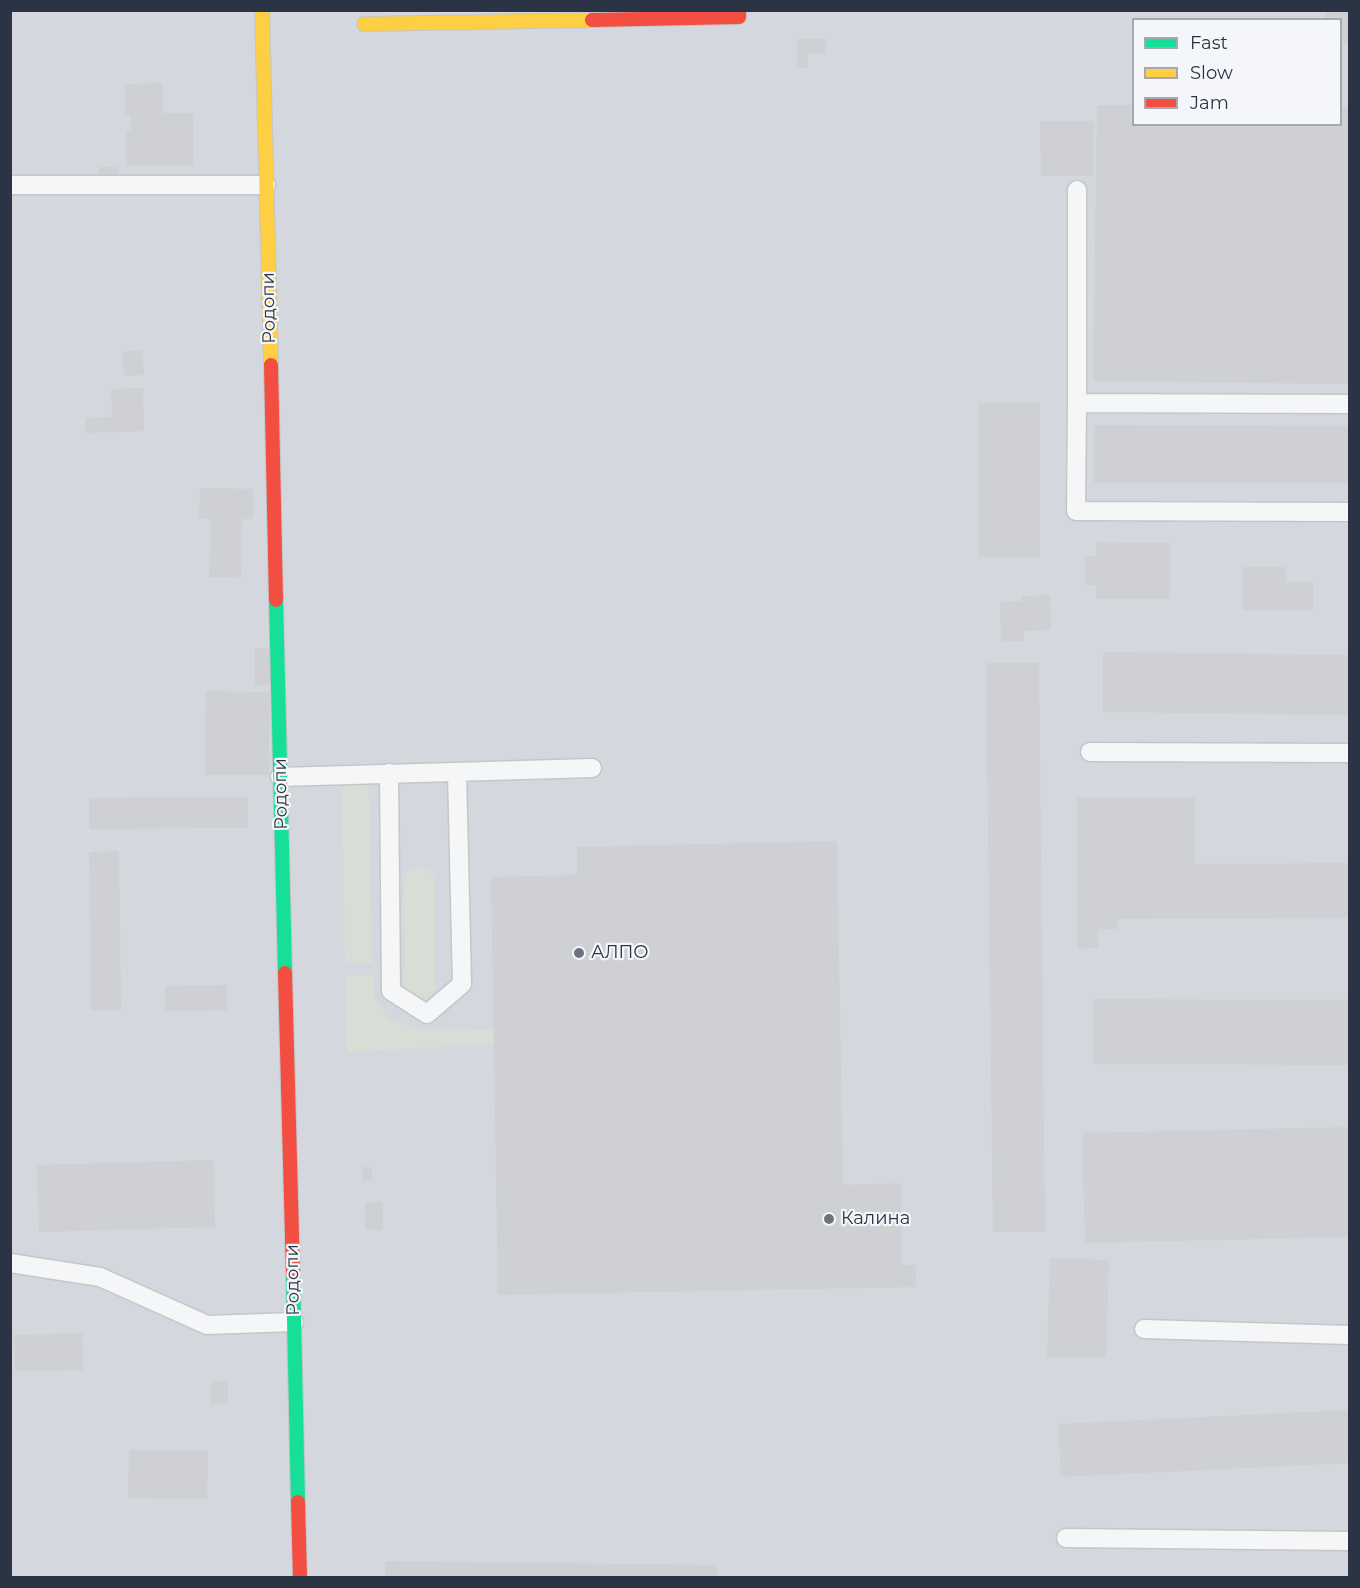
<!DOCTYPE html>
<html>
<head>
<meta charset="utf-8">
<style>
	body { margin:0 }
	#map { position:relative; width:1360px; height:1588px; overflow:hidden; background:#e6e8ea; font-family:Montserrat,sans-serif }
	canvas { display:block }
	.frame { position:absolute; inset:0; border:12px solid #2b3445; pointer-events:none }
	.legend { position:absolute; left:1132px; top:18px; width:210px; height:108px; box-sizing:border-box; background:#f4f6f9; border:2px solid #a4a8b1; margin:0; padding:8px 10px; list-style:none; font-size:18px; color:#2b3445 }
	.legend li { display:flex; align-items:center; gap:12px; height:30px }
	.legend b { width:30px; border:2px solid #a4a8b1 }
</style>
</head>
<body>
<div id="map">
<canvas width="1360" height="1588"></canvas>
<div class="frame"></div>
<ul class="legend">
<li><b style="height:8px;background:#16e098"></b>Fast</li>
<li><b style="height:8px;background:#ffcf43"></b>Slow</li>
<li><b style="height:8px;background:#f24e42"></b>Jam</li>
</ul>
</div>
<script>
const context = document.querySelector('canvas').getContext('2d');
context.lineJoin = 'round';
function paint(path, color) {
  context.fillStyle = color;
  context.fill(path, 'evenodd');
}
function toPath(rows) {
  const path = new Path2D();
  for (const r of rows) {
    path.moveTo(r[0], r[1]);
    for (let i = 2; i < r.length; i += 2) path.lineTo(r[i], r[i + 1]);
  }
  return path;
}
function strokePath(path, color, width, dash) {
  context.strokeStyle = color;
  context.lineWidth = width;
  context.lineCap = dash ? 'butt' : 'round';
  context.setLineDash(dash || []);
  context.stroke(path);
}
function write(font, color, halo, rows, align = 'center') {
  context.font = font + ' Montserrat,sans-serif';
  context.lineWidth = 4.5;
  context.setLineDash([]);
  context.textBaseline = 'middle';
  context.strokeStyle = halo;
  context.fillStyle = color;
  for (const [text, x, y, turn = 0] of rows) {
    context.save();
    context.translate(x, y);
    context.rotate((+turn || 0) * Math.PI / 180);
    context.textAlign = isNaN(turn) ? turn : align;
    if (halo) context.strokeText(text, 0, 0);
    context.fillText(text, 0, 0);
    context.restore();
  }
}
const built = toPath([
	[11,11,1349,11,1349,1577,11,1577],
	[1134,20,1340,20,1340,124,1134,124]
]);
const green = toPath([
	[358,781,367,787,369,794,372,963,345,964,342,790,347,784],
	[419,866,429,870,435,879,435,989,427,997,416,997,407,993,404,989,404,879,406,873],
	[373,975,374,997,390,1019,400,1024,420,1029,494,1030,494,1044,347,1052,345,976]
]);
const building = toPath([
	[1326,10,1350,10,1350,42,1340,42,1340,20,1325,20],
	[797,39,826,39,826,54,808,54,808,68,797,68],
	[163,83,163,113,193,113,193,165,126,166,126,131,131,131,131,115,125,115,125,84],
	[1097,105,1134,105,1134,124,1340,124,1340,107,1350,107,1350,384,1093,381],
	[1040,121,1094,121,1094,176,1041,176],
	[99,167,118,167,118,180,99,181],
	[142,350,144,375,124,376,122,352],
	[143,388,144,431,86,433,85,418,112,417,111,389],
	[979,403,1040,403,1040,557,978,557],
	[1094,425,1350,426,1350,483,1094,483],
	[200,488,253,489,253,519,242,519,241,578,209,577,211,519,199,518],
	[1096,542,1170,543,1170,599,1096,599,1096,585,1085,585,1085,556,1096,556],
	[1243,567,1286,567,1286,582,1313,582,1313,610,1243,610],
	[1050,595,1051,630,1024,631,1024,641,1001,642,1000,602,1022,601,1022,596],
	[255,648,272,648,272,685,255,685],
	[1103,652,1350,655,1350,715,1103,712],
	[986,663,1039,663,1045,1232,993,1232],
	[206,691,270,692,269,775,205,775],
	[248,797,248,828,89,829,89,798],
	[1077,798,1195,798,1195,864,1350,863,1350,918,1117,919,1117,929,1098,929,1098,948,1077,949],
	[837,841,843,1185,901,1183,902,1265,916,1265,916,1287,498,1295,491,877,577,875,577,847],
	[119,851,121,1010,91,1010,89,852],
	[227,985,227,1010,165,1011,165,986],
	[1093,999,1350,1000,1350,1065,1093,1064],
	[1350,1127,1350,1237,1085,1243,1082,1133],
	[214,1160,215,1227,39,1232,37,1165],
	[363,1167,372,1167,372,1181,363,1181],
	[365,1202,383,1202,383,1230,365,1230],
	[1050,1258,1109,1260,1106,1358,1047,1357],
	[82,1333,83,1370,15,1371,14,1335],
	[210,1381,228,1381,228,1404,210,1405],
	[1350,1410,1350,1463,1061,1477,1058,1424],
	[129,1450,208,1451,207,1499,128,1498],
	[385,1561,718,1565,718,1578,385,1578]
]);
const lane = toPath([
	[10,185,266,185],
	[1077,403,1077,190],
	[1350,404,1077,403,1076,511,1350,512],
	[1090,752,1350,753],
	[389,773,391,991,427,1014,462,984,457,772],
	[280,777,592,768],
	[10,1263,100,1277,207,1325,294,1322],
	[1144,1329,1350,1335],
	[1066,1538,1350,1541]
]);
const fast = toPath([
	[276,600,285,973],
	[293,1274,298,1502]
]);
const slow = toPath([
	[262,10,271,365],
	[364,24,592,20]
]);
const jam = toPath([
	[592,20,739,17,739,10],
	[271,365,276,600],
	[285,973,293,1274],
	[298,1502,300,1578]
]);
const markers = [
	[579,953,6,"#6c737f"],
	[829,1219,6,"#6c737f"]
];
const streetNames = [
	["Родопи",269,308,-91],
	["Родопи",281,794,-91],
	["Родопи",293,1280,-91]
];
const poiNames = [
	["АЛПО",591,953],
	["Калина",841,1219]
];
paint(built, '#d4d7dd');
paint(green, '#d6ded6');
paint(building, '#ced0d3');
strokePath(lane, '#c4c6c8', 21);
strokePath(fast, '#c4c6c8', 16);
strokePath(slow, '#c4c6c8', 16);
strokePath(jam, '#c4c6c8', 16);
strokePath(lane, '#f5f6f7', 18);
strokePath(fast, '#16e098', 14);
strokePath(slow, '#ffcf43', 14);
strokePath(jam, '#f24e42', 14);
for (const [x, y, r, color] of markers) {
  const dot = new Path2D();
  dot.arc(x, y, r, 0, 2 * Math.PI);
  context.fillStyle = color;
  context.fill(dot);
  strokePath(dot, '#f4f6f9', 2);
}
write('18px', '#2b3445', '#f4f6f9', streetNames);
write('18px', '#2b3445', '#f4f6f9', poiNames, 'left');
</script>
</body>
</html>
